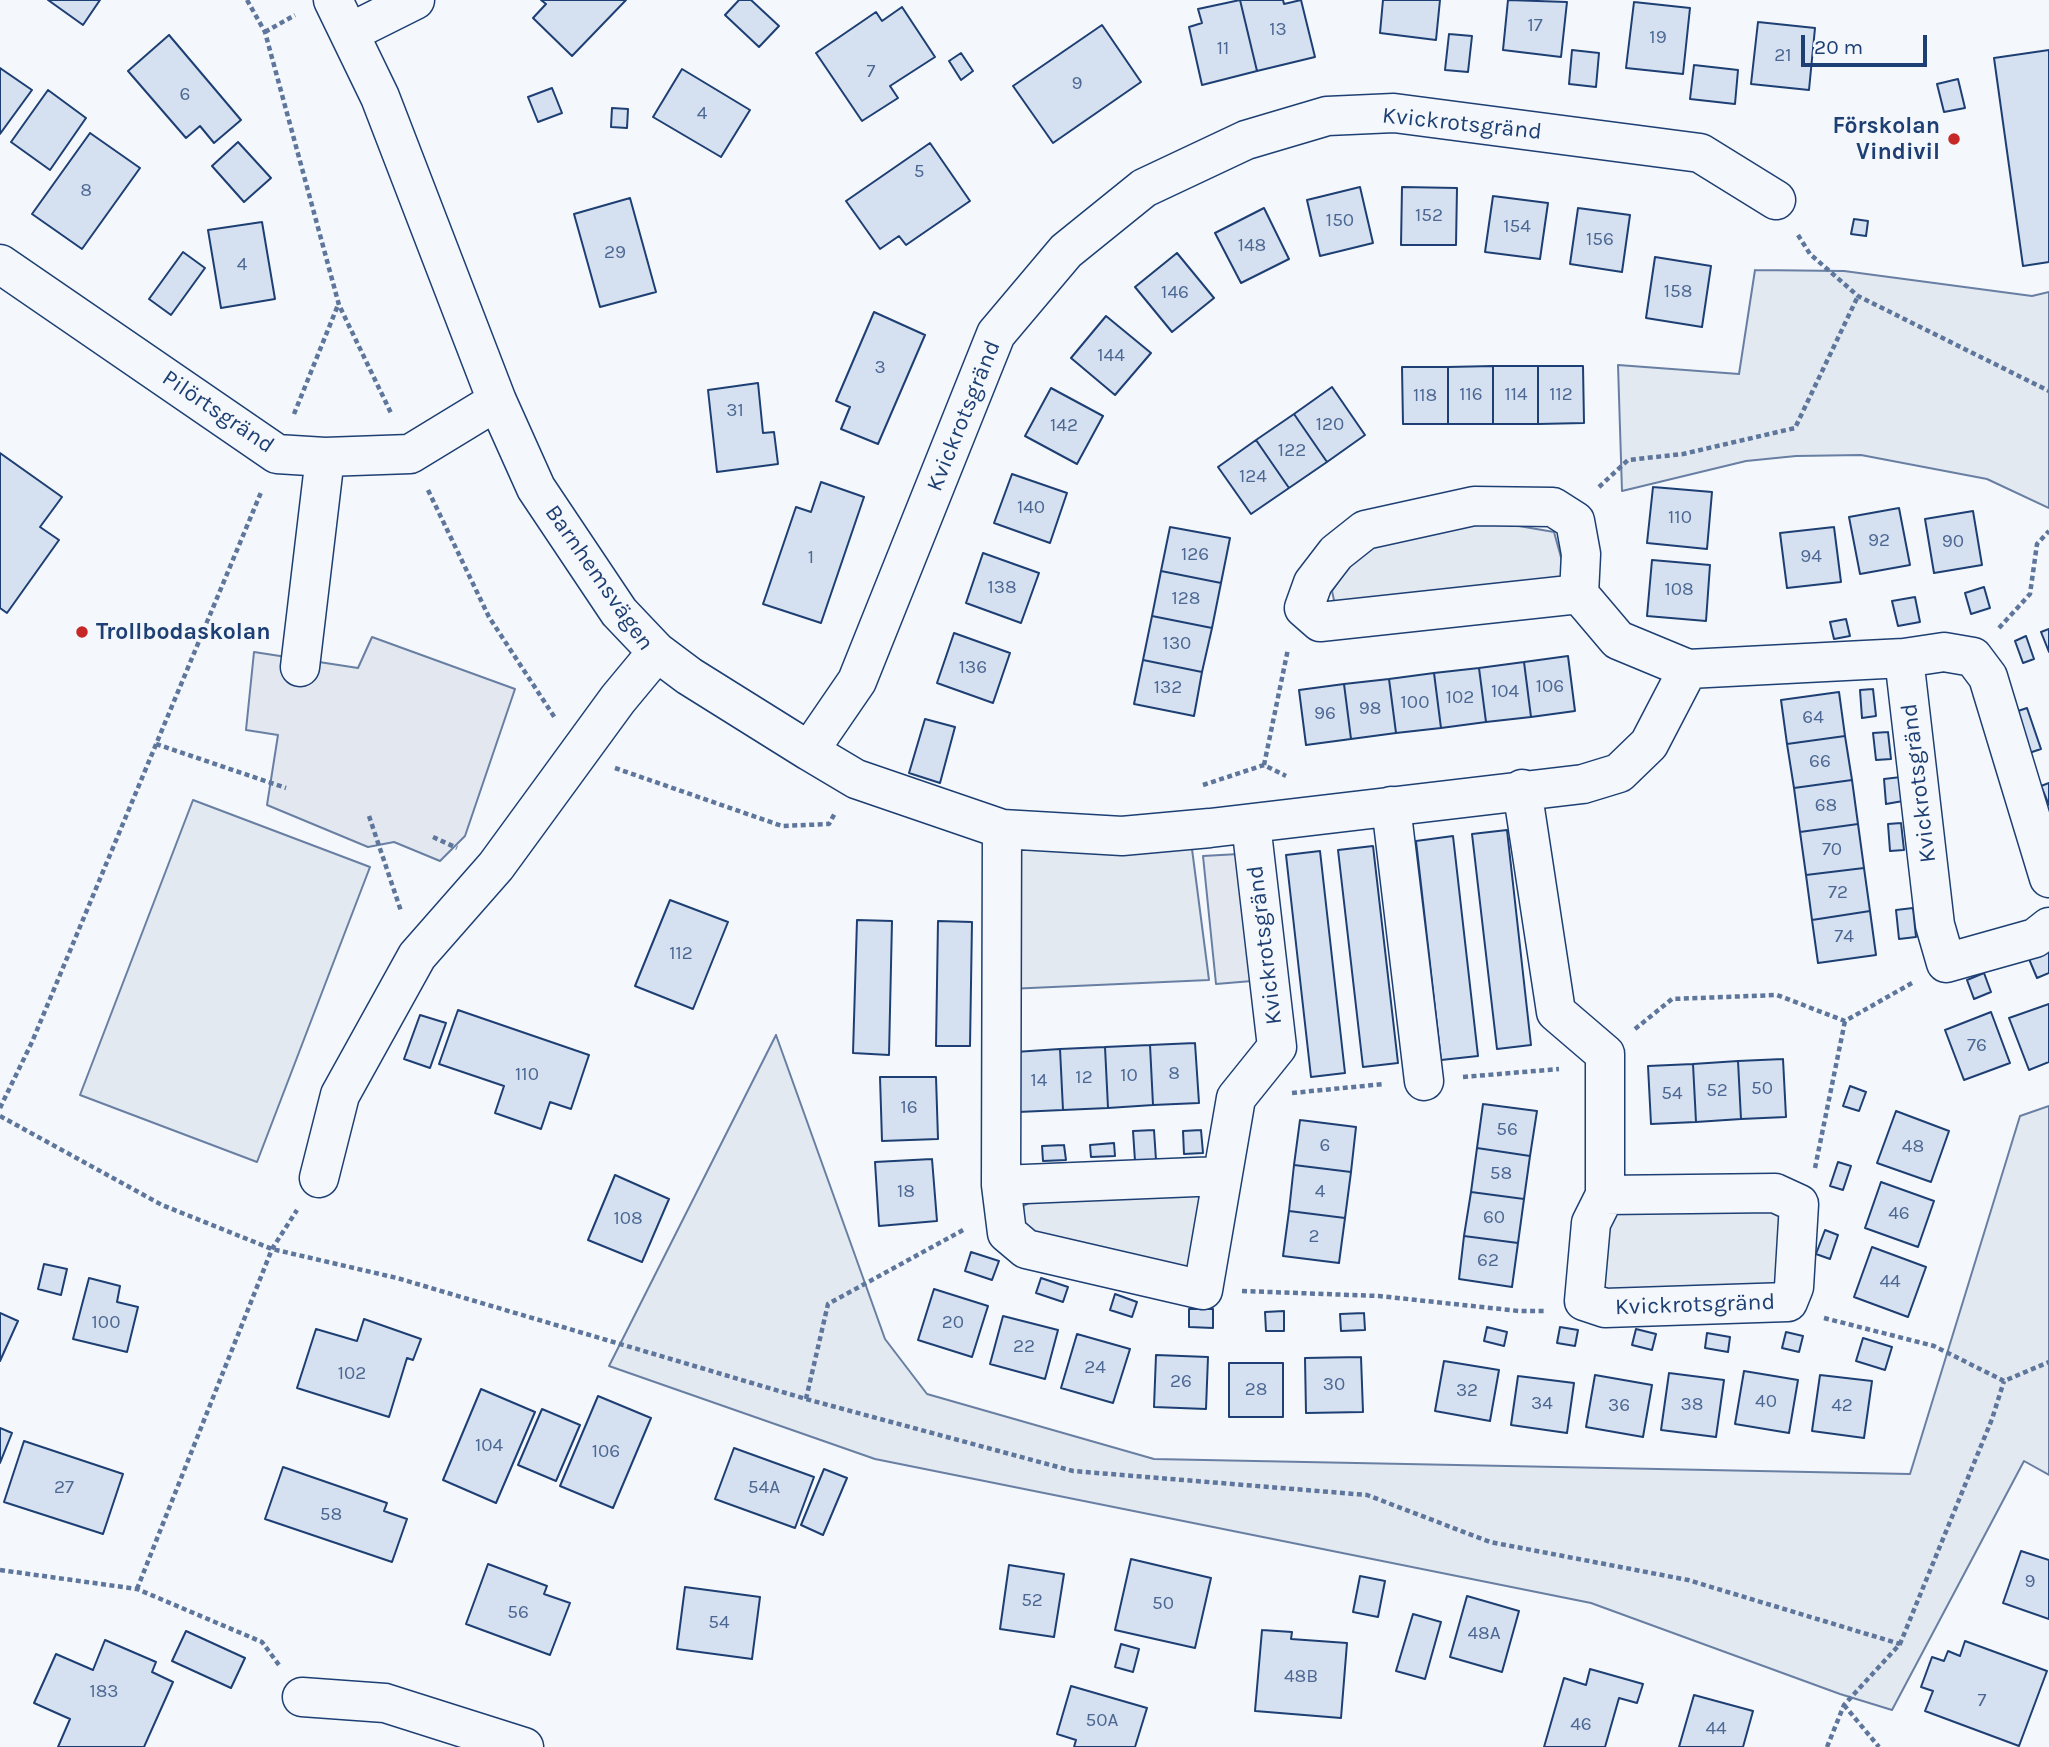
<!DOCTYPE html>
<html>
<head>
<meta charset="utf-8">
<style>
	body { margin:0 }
	#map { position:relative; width:2049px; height:1747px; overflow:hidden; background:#f4f7fb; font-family:Karla,sans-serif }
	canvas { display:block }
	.scale { position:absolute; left:1801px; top:35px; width:126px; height:32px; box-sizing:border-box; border:4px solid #1d3f73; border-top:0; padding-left:9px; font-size:21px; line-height:24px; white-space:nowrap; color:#1d3f73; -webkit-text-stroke:5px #f4f7fb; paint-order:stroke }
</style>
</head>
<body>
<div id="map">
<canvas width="2049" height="1747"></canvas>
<div class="scale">20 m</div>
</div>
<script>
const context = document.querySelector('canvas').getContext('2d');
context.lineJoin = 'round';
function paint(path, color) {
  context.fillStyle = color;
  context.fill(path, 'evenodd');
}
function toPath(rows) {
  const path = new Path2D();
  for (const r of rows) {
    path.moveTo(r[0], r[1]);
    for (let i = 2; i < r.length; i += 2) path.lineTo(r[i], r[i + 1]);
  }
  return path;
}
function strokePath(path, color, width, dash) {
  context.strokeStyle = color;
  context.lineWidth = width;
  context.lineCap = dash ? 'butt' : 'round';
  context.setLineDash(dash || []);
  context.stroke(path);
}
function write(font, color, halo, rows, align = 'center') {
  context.font = font + ' Karla,sans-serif';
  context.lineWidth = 5;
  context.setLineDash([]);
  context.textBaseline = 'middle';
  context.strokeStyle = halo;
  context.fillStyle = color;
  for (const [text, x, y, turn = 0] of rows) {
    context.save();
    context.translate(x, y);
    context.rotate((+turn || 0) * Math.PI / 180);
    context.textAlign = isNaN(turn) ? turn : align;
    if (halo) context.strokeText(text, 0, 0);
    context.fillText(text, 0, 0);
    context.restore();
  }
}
const green = toPath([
	[1755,270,1844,271,2032,296,2049,292,2049,508,1987,479,1861,455,1796,456,1746,461,1622,491,1618,365,1739,374,1755,270],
	[1428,525,1513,525,1554,532,1567,579,1335,605,1332,591,1359,551,1428,525],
	[193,800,370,867,257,1162,80,1095,193,800],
	[1007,848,1192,849,1209,980,1008,989,1007,848],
	[776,1035,885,1339,927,1394,1154,1459,1910,1474,2020,1116,2049,1106,2049,1475,2024,1461,1892,1710,1840,1694,1591,1603,875,1459,609,1366,776,1035],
	[1195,1192,1210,1200,1191,1263,1180,1273,1025,1232,1023,1206,1039,1198,1195,1192],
	[1774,1207,1789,1218,1775,1294,1604,1292,1606,1221,1622,1211,1774,1207]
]);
const parking = toPath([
	[372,637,515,689,465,836,440,861,394,842,368,847,267,805,278,735,246,730,254,652,358,668,372,637],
	[1239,854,1252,981,1216,984,1203,856,1239,854]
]);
const building = toPath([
	[48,0,100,0,83,25,48,0],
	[541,0,626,0,572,56,533,18,546,4,541,0],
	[739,0,751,0,779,26,759,47,725,15,739,0],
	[1240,0,1257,71,1202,85,1189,27,1202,23,1198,9,1240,0],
	[1240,0,1283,0,1284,4,1301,0,1315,57,1257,71,1240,0],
	[1383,0,1440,0,1436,40,1380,33,1383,0],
	[1508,0,1567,2,1561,57,1503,50,1508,0],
	[1634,2,1690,8,1683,74,1626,68,1634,2],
	[902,7,935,57,890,86,898,98,862,121,816,53,876,12,882,21,902,7],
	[1758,22,1815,28,1809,90,1751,84,1758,22],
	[1102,25,1141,82,1053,143,1013,86,1102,25],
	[1449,34,1472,36,1468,72,1445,70,1449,34],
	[169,35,241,120,214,143,200,126,186,138,128,71,169,35],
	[1572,50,1599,53,1596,87,1569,84,1572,50],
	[2049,50,2049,262,2023,266,1994,58,2049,50],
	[961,53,973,71,961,80,949,61,961,53],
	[1694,65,1738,70,1735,104,1690,99,1694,65],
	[0,68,32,90,0,134,0,68],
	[682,69,750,110,721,157,653,117,682,69],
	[1958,79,1965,108,1944,112,1937,84,1958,79],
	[552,88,562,113,538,122,528,97,552,88],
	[48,90,86,118,50,170,11,142,48,90],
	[612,108,628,109,627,128,611,127,612,108],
	[90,133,140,168,82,249,32,214,90,133],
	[238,142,271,178,244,202,212,166,238,142],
	[930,143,970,201,906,245,899,236,880,249,846,201,930,143],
	[1360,187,1373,243,1320,256,1307,200,1360,187],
	[1402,187,1457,188,1456,245,1401,245,1402,187],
	[1493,196,1548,203,1540,259,1485,252,1493,196],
	[630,198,656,292,600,307,574,214,630,198],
	[1264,208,1289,259,1241,283,1215,233,1264,208],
	[1578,208,1630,215,1622,272,1570,264,1578,208],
	[1854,219,1868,221,1866,236,1851,234,1854,219],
	[262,222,275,299,221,308,208,230,262,222],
	[183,252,205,268,171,315,149,299,183,252],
	[1177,253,1214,298,1172,332,1135,287,1177,253],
	[1655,257,1711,266,1702,327,1646,318,1655,257],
	[874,312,925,335,878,444,841,429,850,407,836,401,874,312],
	[1106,316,1151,353,1115,395,1071,358,1106,316],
	[1493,366,1493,424,1448,424,1448,367,1493,366],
	[1493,366,1538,366,1538,424,1493,424,1493,366],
	[1538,366,1583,366,1584,423,1538,424,1538,366],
	[1402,367,1448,367,1448,424,1403,424,1402,367],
	[758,383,763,433,774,432,778,464,717,472,708,390,758,383],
	[1332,387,1365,435,1327,462,1294,414,1332,387],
	[1051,388,1103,416,1077,464,1025,436,1051,388],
	[1294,414,1327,462,1289,488,1256,440,1294,414],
	[1256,440,1289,488,1251,514,1218,467,1256,440],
	[0,453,62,497,40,527,59,540,7,613,0,608,0,453],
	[1012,474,1067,493,1050,543,994,523,1012,474],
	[821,482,864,497,821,623,763,604,796,507,811,512,821,482],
	[1653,487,1712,492,1707,549,1647,543,1653,487],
	[1899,508,1910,565,1860,574,1849,517,1899,508],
	[1973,511,1982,565,1934,573,1925,519,1973,511],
	[1170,527,1230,538,1221,583,1161,571,1170,527],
	[1834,527,1841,582,1787,588,1780,533,1834,527],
	[983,553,1039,573,1021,623,966,603,983,553],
	[1652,560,1710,565,1706,621,1647,616,1652,560],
	[1161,571,1221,583,1212,628,1152,616,1161,571],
	[1984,587,1990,608,1971,614,1965,593,1984,587],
	[1915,597,1920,622,1898,626,1892,601,1915,597],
	[1152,616,1212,628,1202,672,1143,660,1152,616],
	[1846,619,1850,636,1834,639,1830,622,1846,619],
	[2049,629,2049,652,2041,632,2049,629],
	[954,633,1010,653,993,703,937,683,954,633],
	[2026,636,2034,659,2023,663,2015,641,2026,636],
	[1568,656,1575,711,1531,717,1524,662,1568,656],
	[1143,660,1202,672,1194,716,1134,704,1143,660],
	[1524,662,1531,717,1486,722,1479,668,1524,662],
	[1479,668,1486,722,1441,728,1434,673,1479,668],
	[1434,673,1441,728,1396,733,1389,679,1434,673],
	[1389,679,1396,733,1351,739,1344,684,1389,679],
	[1344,684,1351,739,1306,745,1299,690,1344,684],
	[1873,689,1876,716,1862,718,1860,690,1873,689],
	[1839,692,1845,736,1787,744,1781,700,1839,692],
	[2027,708,2041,749,2026,754,2012,713,2027,708],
	[925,719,955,727,940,783,909,773,925,719],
	[1888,732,1891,759,1876,760,1873,733,1888,732],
	[1845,736,1852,780,1794,788,1787,744,1845,736],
	[1901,777,1903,801,1886,804,1884,779,1901,777],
	[1852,780,1858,824,1800,832,1794,788,1852,780],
	[2049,783,2049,805,2041,786,2049,783],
	[1901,823,1904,850,1890,851,1888,824,1901,823],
	[1858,824,1864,868,1806,875,1800,832,1858,824],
	[1507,830,1531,1045,1497,1049,1472,834,1507,830],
	[1453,836,1478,1056,1441,1060,1416,841,1453,836],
	[1373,846,1398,1063,1363,1067,1338,850,1373,846],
	[1320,851,1345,1073,1311,1077,1286,855,1320,851],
	[1864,868,1870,911,1812,920,1806,875,1864,868],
	[670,900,728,922,693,1009,635,986,670,900],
	[1913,908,1916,937,1899,939,1896,910,1913,908],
	[1870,911,1876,955,1818,963,1812,920,1870,911],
	[857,920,892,921,889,1055,853,1053,857,920],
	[938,921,972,922,970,1046,936,1046,938,921],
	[2049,951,2049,973,2037,978,2029,959,2049,951],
	[1984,973,1991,992,1974,999,1967,980,1984,973],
	[2049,1004,2049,1062,2029,1070,2009,1018,2049,1004],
	[458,1010,589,1055,571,1109,550,1102,541,1129,495,1113,504,1086,439,1064,458,1010],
	[1991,1012,2010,1063,1964,1080,1945,1030,1991,1012],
	[420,1015,446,1023,430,1068,404,1059,420,1015],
	[1195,1043,1199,1103,1153,1105,1150,1045,1195,1043],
	[1150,1045,1153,1105,1108,1108,1105,1047,1150,1045],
	[1105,1047,1108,1108,1063,1110,1060,1049,1105,1047],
	[1060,1049,1063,1110,1018,1112,1015,1052,1060,1049],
	[1783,1059,1786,1117,1741,1119,1738,1061,1783,1059],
	[1738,1061,1741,1119,1696,1122,1693,1064,1738,1061],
	[1693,1064,1696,1122,1651,1124,1648,1066,1693,1064],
	[880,1077,936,1077,938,1139,882,1141,880,1077],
	[1850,1086,1866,1092,1859,1111,1843,1106,1850,1086],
	[1483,1104,1537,1111,1530,1156,1477,1148,1483,1104],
	[1896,1111,1949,1131,1931,1182,1877,1163,1896,1111],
	[1300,1120,1356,1127,1351,1172,1294,1165,1300,1120],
	[1154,1130,1156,1160,1135,1161,1133,1131,1154,1130],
	[1201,1130,1203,1153,1184,1154,1183,1131,1201,1130],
	[1114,1143,1115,1156,1091,1157,1090,1145,1114,1143],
	[1064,1145,1066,1160,1043,1161,1042,1146,1064,1145],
	[1477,1148,1530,1156,1524,1199,1471,1192,1477,1148],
	[932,1159,937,1221,879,1226,875,1162,932,1159],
	[1838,1162,1851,1166,1843,1190,1830,1186,1838,1162],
	[1294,1165,1351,1172,1345,1218,1289,1211,1294,1165],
	[615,1175,669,1199,642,1262,588,1240,615,1175],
	[1881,1182,1934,1201,1918,1247,1865,1228,1881,1182],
	[1471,1192,1524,1199,1518,1243,1464,1236,1471,1192],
	[1289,1211,1345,1218,1339,1263,1283,1256,1289,1211],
	[1825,1230,1838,1235,1830,1259,1816,1254,1825,1230],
	[1464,1236,1518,1243,1512,1287,1459,1279,1464,1236],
	[1872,1247,1926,1267,1908,1317,1854,1297,1872,1247],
	[971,1252,999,1261,992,1280,965,1271,971,1252],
	[44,1264,67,1269,61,1295,38,1289,44,1264],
	[89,1278,120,1286,117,1302,138,1307,127,1352,73,1339,89,1278],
	[1041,1278,1068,1287,1063,1302,1036,1293,1041,1278],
	[934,1289,988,1306,972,1357,918,1340,934,1289],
	[1115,1294,1137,1302,1132,1317,1110,1310,1115,1294],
	[1189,1309,1213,1309,1213,1328,1189,1327,1189,1309],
	[1284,1311,1284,1331,1266,1331,1265,1312,1284,1311],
	[0,1313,18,1321,0,1361,0,1313],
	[1364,1313,1365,1330,1341,1331,1340,1314,1364,1313],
	[1003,1316,1058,1330,1045,1379,990,1364,1003,1316],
	[364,1319,421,1339,413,1360,407,1358,389,1417,297,1388,316,1329,357,1341,364,1319],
	[1487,1327,1507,1332,1504,1346,1484,1341,1487,1327],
	[1560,1327,1578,1330,1575,1346,1557,1343,1560,1327],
	[1636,1329,1656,1334,1652,1350,1632,1345,1636,1329],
	[1786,1332,1803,1336,1799,1352,1782,1348,1786,1332],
	[1707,1333,1730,1337,1728,1352,1705,1348,1707,1333],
	[1077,1334,1130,1349,1113,1403,1061,1388,1077,1334],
	[1863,1338,1892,1347,1885,1370,1856,1361,1863,1338],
	[1156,1355,1208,1357,1206,1409,1154,1407,1156,1355],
	[1361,1357,1363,1412,1306,1413,1305,1358,1361,1357],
	[1444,1361,1499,1370,1490,1421,1435,1411,1444,1361],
	[1229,1363,1283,1363,1283,1417,1229,1417,1229,1363],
	[1744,1371,1798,1380,1789,1433,1735,1424,1744,1371],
	[1669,1373,1724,1380,1716,1437,1661,1430,1669,1373],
	[1595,1375,1652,1385,1643,1437,1586,1427,1595,1375],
	[1820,1375,1872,1381,1864,1438,1812,1431,1820,1375],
	[1518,1376,1574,1383,1567,1433,1511,1425,1518,1376],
	[481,1389,535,1412,496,1503,443,1480,481,1389],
	[598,1396,651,1418,613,1508,560,1486,598,1396],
	[542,1409,580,1425,556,1481,518,1465,542,1409],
	[0,1428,12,1433,0,1463,0,1428],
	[24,1441,123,1474,103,1534,4,1502,24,1441],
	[734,1448,814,1477,795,1528,715,1499,734,1448],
	[283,1467,387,1503,384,1511,407,1519,392,1562,265,1519,283,1467],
	[824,1469,847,1478,823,1535,801,1525,824,1469],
	[2021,1551,2049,1560,2049,1619,2003,1603,2021,1551],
	[1131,1559,1211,1578,1195,1648,1115,1630,1131,1559],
	[488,1564,547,1586,544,1594,570,1603,550,1655,466,1624,488,1564],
	[1009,1565,1064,1574,1054,1637,1000,1629,1009,1565],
	[1360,1576,1385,1581,1378,1617,1353,1612,1360,1576],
	[685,1587,760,1597,752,1659,677,1649,685,1587],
	[1467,1596,1519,1611,1502,1672,1450,1657,1467,1596],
	[1413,1614,1441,1622,1425,1679,1396,1671,1413,1614],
	[1262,1630,1292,1632,1291,1639,1347,1643,1341,1718,1255,1711,1262,1630],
	[186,1631,245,1658,231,1688,172,1661,186,1631],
	[105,1640,156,1662,152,1672,173,1682,144,1747,58,1747,70,1719,34,1703,56,1654,93,1670,105,1640],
	[1965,1641,2047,1671,2019,1746,1925,1711,1933,1691,1921,1687,1932,1657,1944,1661,1948,1651,1960,1656,1965,1641],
	[1121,1644,1139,1649,1133,1672,1115,1667,1121,1644],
	[1590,1669,1643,1684,1637,1703,1619,1698,1605,1747,1544,1747,1564,1678,1586,1685,1590,1669],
	[1071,1686,1147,1708,1135,1747,1074,1747,1076,1740,1057,1734,1071,1686],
	[1694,1695,1753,1711,1743,1747,1679,1747,1694,1695]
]);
const path = toPath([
	[247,0,265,32,339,305,391,413],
	[265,32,295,15],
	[1798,235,1810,254,1858,296,2049,391],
	[294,414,338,305],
	[1599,487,1628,460,1683,454,1795,428,1858,296],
	[428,490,489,617,555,718],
	[1999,628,2030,594,2037,544,2049,531],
	[156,744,286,788],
	[1264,765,1288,649],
	[615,768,782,826,829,824,835,813],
	[1203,785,1264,765,1286,776],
	[369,816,401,911],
	[433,837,457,848],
	[1635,1029,1672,999,1777,995,1845,1021,1912,983],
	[1463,1077,1559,1069],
	[1292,1093,1384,1084],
	[0,1108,32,1042,262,490],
	[0,1116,162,1205,272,1249,397,1278,806,1399,1073,1471,1367,1495,1490,1542,1688,1580,1900,1644],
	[1815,1168,1845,1021],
	[1242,1291,1379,1296,1519,1311,1544,1311],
	[1824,1318,1934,1346,2004,1381,2049,1362],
	[806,1399,828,1304,965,1229],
	[0,1570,137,1589,262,1642,279,1665],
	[137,1589,272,1249,297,1210],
	[1844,1705,1879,1747],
	[1827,1747,1844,1705,1900,1644,1992,1419,2004,1381]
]);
const minor = toPath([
	[351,32,415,0],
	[0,264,277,454,325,457,410,454,497,401],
	[1579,594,1581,554,1575,521,1553,507,1474,506,1365,530,1336,553,1313,583,1304,608,1320,622,1579,594,1618,640,1688,669,1904,658,1944,652,1973,657,1988,677,2049,878],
	[657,652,689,676,809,751,857,681,996,334,1066,251,1144,188,1246,140,1327,116,1394,113,1700,153,1776,200],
	[1904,658,1935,925,1946,963,2035,938,2049,927],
	[300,667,325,457],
	[809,751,856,779,1002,829,1122,836,1210,828,1583,784,1619,773,1649,744,1688,669],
	[1522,789,1556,1012,1605,1054,1605,1195],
	[1391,806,1424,1081],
	[1002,829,1001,1185,1007,1233,1026,1249,1203,1290,1236,1098,1277,1047,1251,824],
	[319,1178,340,1095,417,956,496,866,618,699,657,652,619,612,536,488,497,401,380,97,333,0],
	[1001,1185,1220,1176],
	[1775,1193,1799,1204,1794,1287,1788,1302,1605,1308,1584,1301,1591,1223,1605,1195,1775,1193],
	[302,1697,385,1703,524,1747]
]);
const markers = [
	[1954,139,7,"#c62828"],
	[82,632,7,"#c62828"]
];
const numberNames = [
	["17",1535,26],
	["13",1278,30],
	["19",1658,38],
	["11",1223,49],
	["21",1783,56],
	["7",871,72],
	["9",1077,84],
	["6",185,95],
	["4",702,114],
	["5",919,172],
	["8",86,191],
	["152",1429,216],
	["150",1340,221],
	["154",1517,227],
	["156",1600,240],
	["148",1252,246],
	["29",615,253],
	["4",242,265],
	["158",1678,292],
	["146",1175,293],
	["144",1111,356],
	["3",880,368],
	["116",1471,395],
	["114",1516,395],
	["112",1561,395],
	["118",1425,396],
	["31",735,411],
	["120",1330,425],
	["142",1064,426],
	["122",1292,451],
	["124",1253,477],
	["140",1031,508],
	["110",1680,518],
	["92",1879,541],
	["90",1953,542],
	["126",1195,555],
	["94",1811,557],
	["1",811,558],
	["138",1002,588],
	["108",1679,590],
	["128",1186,599],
	["130",1177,644],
	["136",973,668],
	["106",1550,687],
	["132",1168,688],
	["104",1505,692],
	["102",1460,698],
	["100",1415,703],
	["98",1370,709],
	["96",1325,714],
	["64",1813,718],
	["66",1820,762],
	["68",1826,806],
	["70",1832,850],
	["72",1838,893],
	["74",1844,937],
	["112",681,954],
	["76",1977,1046],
	["8",1174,1074],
	["110",527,1075],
	["10",1129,1076],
	["12",1084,1078],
	["14",1039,1081],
	["50",1762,1089],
	["52",1717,1091],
	["54",1672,1094],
	["16",909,1108],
	["56",1507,1130],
	["6",1325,1146],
	["48",1913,1147],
	["58",1501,1174],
	["18",906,1192],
	["4",1320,1192],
	["46",1899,1214],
	["60",1494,1218],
	["108",628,1219],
	["2",1314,1237],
	["62",1488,1261],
	["44",1890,1282],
	["100",106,1323],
	["20",953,1323],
	["22",1024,1347],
	["24",1095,1368],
	["102",352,1374],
	["26",1181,1382],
	["30",1334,1385],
	["28",1256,1390],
	["32",1467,1391],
	["40",1766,1402],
	["34",1542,1404],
	["38",1692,1405],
	["36",1619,1406],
	["42",1842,1406],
	["104",489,1446],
	["106",606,1452],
	["27",64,1488],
	["54A",764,1488],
	["58",331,1515],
	["9",2030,1582],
	["52",1032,1601],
	["50",1163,1604],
	["56",518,1613],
	["54",719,1623],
	["48A",1484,1634],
	["48B",1301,1677],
	["183",104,1692],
	["7",1982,1701],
	["50A",1102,1721],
	["46",1581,1725],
	["44",1716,1729]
];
const streetNames = [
	["Kvickrotsgränd",1462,124,6],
	["Pilörtsgränd",218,412,34],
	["Kvickrotsgränd",964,416,-68],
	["Barnhemsvägen",599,578,55],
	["Kvickrotsgränd",1919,783,-97],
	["Kvickrotsgränd",1265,945,-97],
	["Kvickrotsgränd",1695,1305,-2]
];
const poiNames = [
	["Förskolan",1940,126],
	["Vindivil",1940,152],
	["Trollbodaskolan",96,632,"left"]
];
paint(green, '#e3e9f0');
strokePath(green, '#687fa3', 2);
paint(parking, '#e3e8f0');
strokePath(parking, '#687fa3', 2);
paint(building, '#d5e0f0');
strokePath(building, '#1d3f73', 2);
strokePath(minor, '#1d3f73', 41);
strokePath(path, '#5e769c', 4.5, [5, 3.5]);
strokePath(minor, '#f4f7fb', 38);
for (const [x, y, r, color] of markers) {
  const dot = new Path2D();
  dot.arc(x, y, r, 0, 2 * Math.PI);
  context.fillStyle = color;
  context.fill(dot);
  strokePath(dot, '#f4f7fb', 2.5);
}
write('19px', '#4b6792', null, numberNames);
write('23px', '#1d3f73', '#f4f7fb', streetNames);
write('bold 23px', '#1d3f73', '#f4f7fb', poiNames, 'right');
</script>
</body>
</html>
